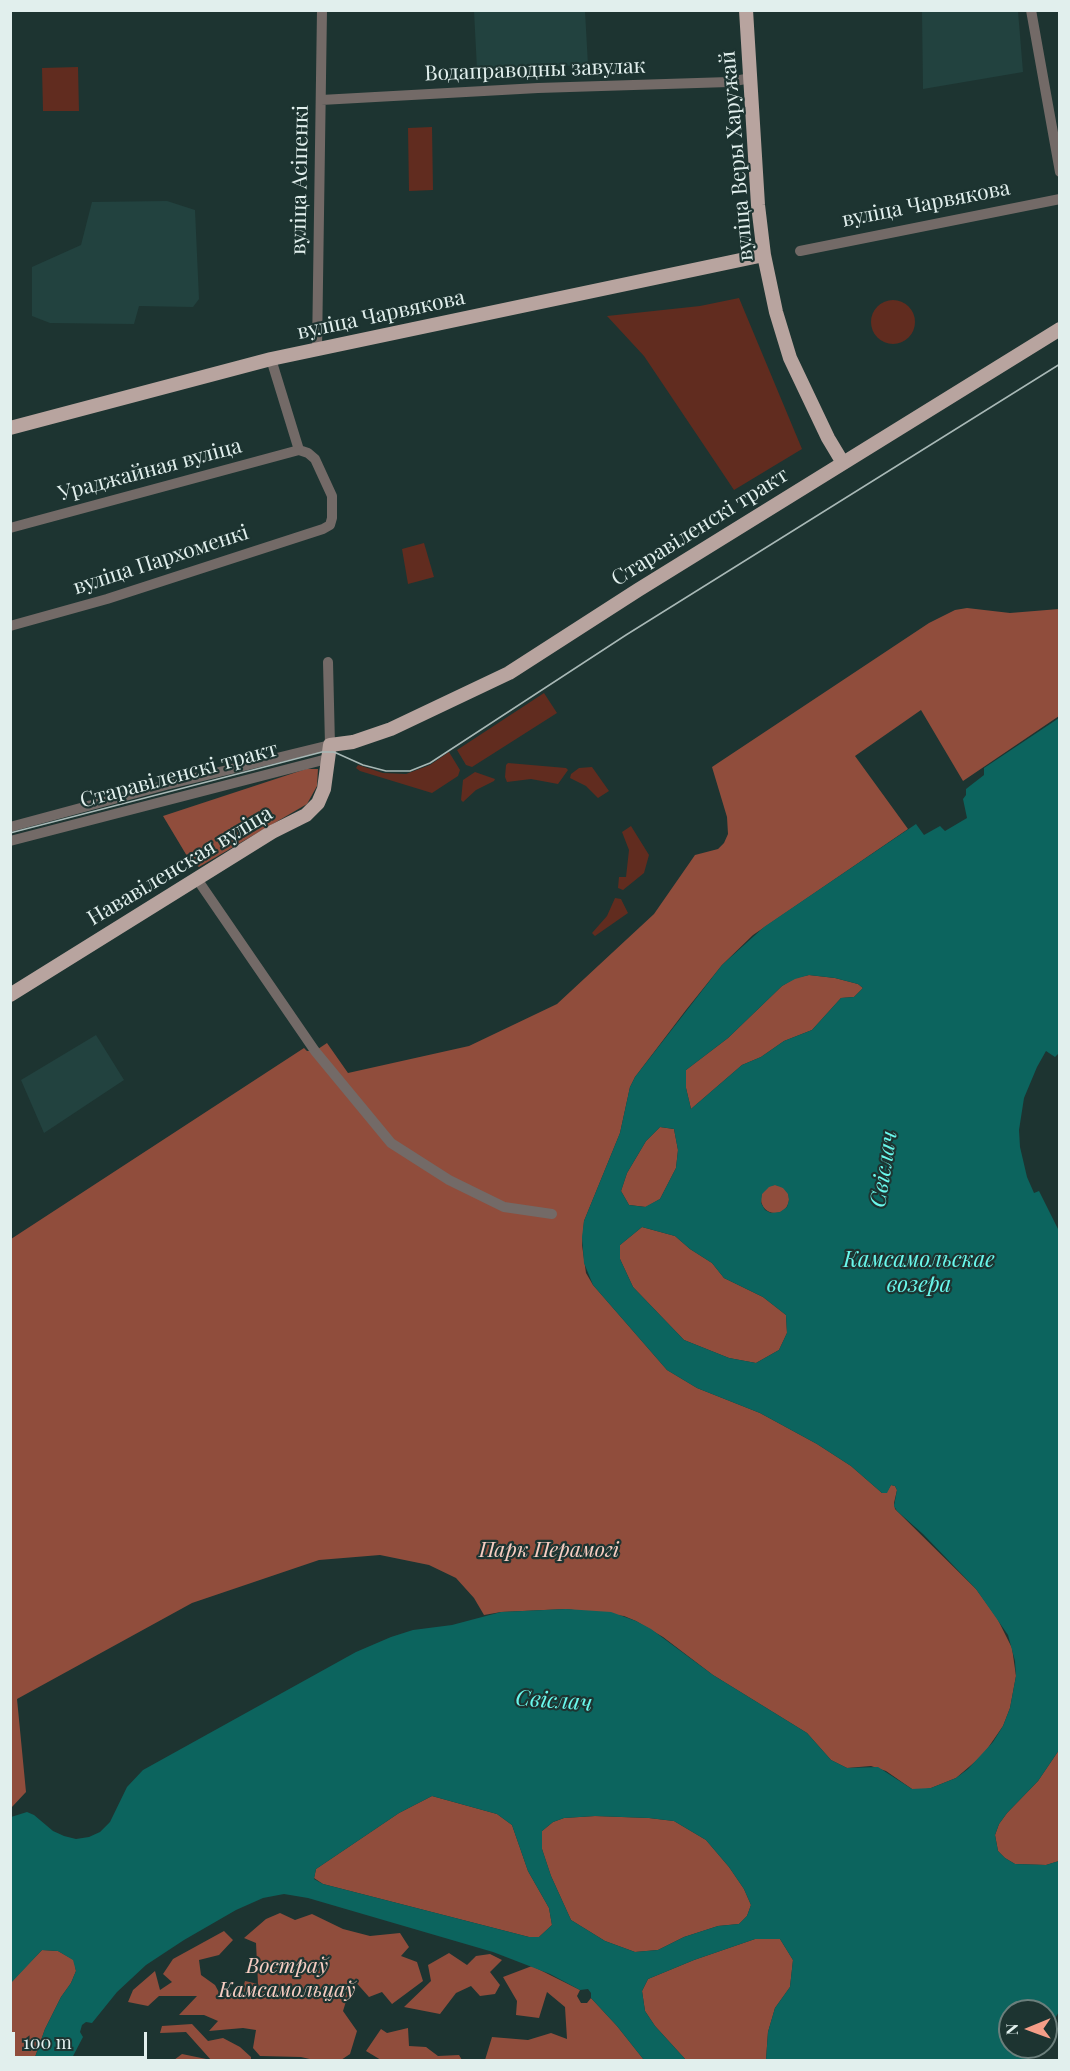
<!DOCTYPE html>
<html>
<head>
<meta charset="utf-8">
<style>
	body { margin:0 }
	#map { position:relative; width:1070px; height:2071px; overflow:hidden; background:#1d3431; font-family:"Playfair Display",serif }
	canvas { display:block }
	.frame { position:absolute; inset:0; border:12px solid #e1efed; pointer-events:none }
	.north { position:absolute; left:998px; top:1999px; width:60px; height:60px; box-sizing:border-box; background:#1d3431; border:2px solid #6b7f7c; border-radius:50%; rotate:269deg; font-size:16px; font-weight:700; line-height:24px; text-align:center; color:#e1efed }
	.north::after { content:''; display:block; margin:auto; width:21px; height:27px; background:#f49e88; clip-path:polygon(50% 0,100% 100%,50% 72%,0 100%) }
	.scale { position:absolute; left:12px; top:2032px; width:135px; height:27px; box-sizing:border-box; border:3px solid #e1efed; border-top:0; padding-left:8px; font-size:18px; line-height:21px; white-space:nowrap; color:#e1efed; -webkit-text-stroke:4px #1d3431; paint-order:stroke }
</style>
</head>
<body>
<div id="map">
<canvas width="1070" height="2071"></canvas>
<div class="frame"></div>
<div class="north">N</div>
<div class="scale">100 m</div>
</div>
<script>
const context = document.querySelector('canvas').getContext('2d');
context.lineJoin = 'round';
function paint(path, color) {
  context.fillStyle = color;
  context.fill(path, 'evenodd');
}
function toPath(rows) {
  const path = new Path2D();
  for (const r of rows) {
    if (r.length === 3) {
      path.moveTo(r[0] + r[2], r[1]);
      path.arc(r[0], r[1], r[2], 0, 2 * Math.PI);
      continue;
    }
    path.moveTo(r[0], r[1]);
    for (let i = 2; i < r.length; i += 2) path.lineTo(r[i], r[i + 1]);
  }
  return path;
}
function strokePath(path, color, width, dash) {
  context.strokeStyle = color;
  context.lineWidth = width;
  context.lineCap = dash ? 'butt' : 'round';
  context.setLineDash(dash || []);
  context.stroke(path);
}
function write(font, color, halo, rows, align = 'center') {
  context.font = font + ' "Playfair Display",serif';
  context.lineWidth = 4.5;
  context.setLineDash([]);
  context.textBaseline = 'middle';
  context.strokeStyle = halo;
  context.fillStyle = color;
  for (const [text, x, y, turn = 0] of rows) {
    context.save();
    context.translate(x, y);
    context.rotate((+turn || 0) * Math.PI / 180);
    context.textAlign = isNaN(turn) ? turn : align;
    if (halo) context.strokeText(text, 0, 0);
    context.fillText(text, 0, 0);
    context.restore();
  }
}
const built = toPath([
	[474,11,585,11,588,65,477,69],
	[922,11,1018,11,1023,72,923,89],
	[167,201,195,210,199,299,193,307,139,306,134,324,50,323,32,316,32,267,81,245,92,202],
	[96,1035,124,1080,44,1133,21,1080]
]);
const green = toPath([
	[78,67,79,111,43,111,42,68],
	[432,127,433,190,409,191,408,128],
	[739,298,802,449,734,490,644,356,607,316,700,306],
	[893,322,22],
	[424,543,434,577,408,584,402,549],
	[544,693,557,713,472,767,466,765,457,750],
	[449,752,460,770,458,776,432,793,360,771,356,768,358,765,383,773,406,774,430,765],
	[508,763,566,768,568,770,558,784,531,779,507,782,505,777,506,765],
	[592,767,609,791,598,798,586,786,570,778,571,774,579,768],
	[475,772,495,779,494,781,476,790,463,802,461,800,463,780],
	[631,826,649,855,644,873,623,890,618,888,619,877,626,877,629,850,622,832],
	[615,898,621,899,628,913,595,936,592,933,607,916]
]);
const forest = toPath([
	[967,608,1010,613,1059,609,1059,716,963,781,921,710,855,756,908,829,753,935,722,965,686,1010,635,1077,630,1087,620,1133,584,1221,582,1245,586,1273,593,1285,667,1370,697,1388,760,1413,817,1444,851,1466,882,1493,888,1490,891,1485,895,1486,897,1490,894,1503,895,1509,976,1589,997,1618,1012,1648,1016,1676,1010,1708,1003,1726,983,1755,956,1778,931,1788,922,1790,912,1789,886,1771,871,1766,847,1768,831,1760,807,1733,713,1675,663,1637,636,1621,624,1616,566,1609,501,1612,484,1615,474,1598,456,1578,429,1565,380,1555,319,1560,192,1603,17,1699,26,1792,11,1808,11,1239,304,1048,307,1051,315,1051,327,1043,348,1073,469,1046,557,1004,654,914,695,855,718,849,724,843,728,834,727,817,712,767,929,623,955,610],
	[306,769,318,769,317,786,307,804,199,867,190,861,163,816],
	[809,975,835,978,858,984,863,988,854,997,841,998,812,1030,784,1041,761,1057,742,1065,691,1109,686,1088,686,1070,728,1038,782,986,795,978],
	[660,1127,674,1129,678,1150,676,1168,660,1199,646,1207,629,1205,621,1191,627,1173,646,1141],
	[775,1199,14],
	[642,1227,675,1236,690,1249,712,1263,724,1278,763,1297,786,1315,787,1333,779,1350,756,1363,729,1358,684,1340,633,1287,620,1259,620,1245],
	[1059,1750,1059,1861,1046,1865,1015,1864,1005,1858,998,1851,995,1835,999,1824,1007,1813,1038,1781],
	[432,1796,497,1814,512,1825,528,1871,549,1908,552,1925,539,1937,529,1937,323,1884,314,1878,316,1869,399,1813],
	[595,1816,649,1818,674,1821,706,1840,729,1867,744,1889,751,1905,747,1916,739,1924,718,1926,684,1937,658,1950,635,1952,605,1941,571,1920,551,1876,542,1849,542,1831,553,1822,564,1818],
	[280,1913,295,1920,312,1914,343,1929,370,1936,400,1933,409,1947,401,1956,417,1962,423,1981,392,2004,382,1992,369,1997,353,1979,343,2011,357,2031,350,2054,341,2060,314,2060,301,2057,260,2056,253,2048,256,2030,243,2028,209,2031,218,2021,204,2015,179,2015,197,1996,159,1996,148,2006,128,2002,133,1990,155,1971,160,1990,172,1982,163,1974,173,1959,224,1931,233,1940,219,1955,199,1960,201,1975,215,1985,222,1998,234,1992,241,1996,245,1981,258,1984,256,1943,244,1938,266,1919],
	[755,1939,780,1939,793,1960,790,1987,775,2008,768,2032,766,2060,686,2060,655,2026,645,2011,642,1991,648,1979,694,1960],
	[42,1950,58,1951,74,1960,76,1971,71,1983,61,1997,45,2029,34,2060,11,2060,10,1983],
	[449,1953,467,1965,476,1956,490,1954,502,1960,490,1972,500,1985,495,1994,480,1996,471,1986,456,1993,440,2014,404,2007,431,1981,428,1965],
	[532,1966,580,1990,577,1996,581,2003,587,2003,591,1998,617,2026,644,2060,485,2060,492,2037,528,2040,551,2033,567,2039,565,2007,547,1992,539,2018,516,2015,517,2001,503,1977],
	[192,2024,208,2041,223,2038,240,2047,251,2057,251,2060,174,2060,182,2054,211,2060,186,2032,160,2033,162,2026],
	[408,2028,409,2046,426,2047,438,2056,459,2055,462,2060,381,2060,366,2051,381,2029,387,2033]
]);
const water = toPath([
	[1059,718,1059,1053,1055,1057,1046,1051,1037,1067,1024,1098,1019,1130,1020,1147,1027,1177,1034,1193,1039,1191,1059,1231,1059,1750,1038,1781,1007,1813,999,1824,995,1835,998,1851,1005,1858,1015,1864,1046,1865,1059,1861,1059,2012,1055,2018,1053,2017,1049,2021,1058,2030,1046,2042,1046,2011,1010,2011,1010,2047,1041,2047,1028,2060,766,2060,768,2032,775,2008,790,1987,793,1960,780,1939,755,1939,694,1960,648,1979,642,1991,645,2011,655,2026,686,2060,644,2060,617,2026,591,1998,591,1993,588,1989,580,1990,550,1974,493,1952,308,1898,284,1894,263,1898,236,1910,184,1940,146,1965,117,1992,92,2023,86,2022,82,2025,80,2032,83,2037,71,2060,34,2060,45,2029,61,1997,71,1983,76,1971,73,1960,58,1951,42,1950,11,1983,11,1817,27,1812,34,1815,53,1831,64,1836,76,1839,89,1837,100,1832,110,1822,127,1787,143,1770,356,1652,391,1637,413,1630,452,1625,501,1612,566,1609,611,1612,636,1621,651,1629,713,1675,807,1733,831,1760,847,1768,878,1767,912,1789,931,1788,956,1778,968,1769,993,1742,1003,1726,1010,1708,1016,1676,1015,1661,1008,1635,976,1589,923,1534,897,1511,894,1506,897,1490,895,1486,891,1485,887,1493,882,1493,851,1466,817,1444,760,1413,697,1388,667,1370,593,1285,584,1263,582,1237,584,1221,620,1133,630,1087,635,1077,722,965,764,927,916,824,924,835,940,826,945,831,967,818,963,799,966,795,966,789,984,775,984,768],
	[809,975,835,978,858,984,863,988,854,997,841,998,812,1030,784,1041,761,1057,742,1065,691,1109,686,1088,686,1070,728,1038,782,986,795,979],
	[660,1127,674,1129,678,1150,676,1168,660,1199,645,1207,629,1205,621,1191,627,1173,646,1141],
	[775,1185,783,1188,788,1194,789,1200,787,1207,780,1212,771,1213,765,1210,761,1203,762,1194,769,1187],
	[642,1227,675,1236,690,1249,712,1263,724,1278,763,1297,786,1315,787,1333,779,1350,756,1363,729,1358,684,1340,633,1287,620,1259,620,1245],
	[432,1796,497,1814,512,1825,528,1871,549,1908,552,1925,539,1937,529,1937,323,1884,314,1879,316,1869,399,1813],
	[595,1816,649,1818,674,1821,706,1840,729,1867,744,1889,751,1905,747,1916,739,1924,718,1926,684,1937,658,1950,635,1952,605,1941,571,1920,551,1876,542,1849,542,1831,553,1822,564,1818]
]);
const minor = toPath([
	[1031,10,1060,172],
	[321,100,538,88,729,82,751,78],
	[800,251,1060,199],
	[317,350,322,10],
	[271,359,299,450],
	[10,528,299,450],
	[10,626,107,599,323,529,330,525,332,518,332,496,315,459,308,453,299,450],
	[10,827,166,785,330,745,328,662],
	[10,841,327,759],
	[197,879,315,1051,391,1143,449,1180,504,1207,552,1214]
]);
const major = toPath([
	[746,10,758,205,764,255,776,312,790,358,828,438,843,463],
	[10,428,271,359,764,255],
	[10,995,272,832,306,815,318,803,324,789,330,745,353,742,391,729,509,673,638,590,1060,329]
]);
const tram = toPath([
	[10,833,322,752,334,752,363,765,386,771,410,771,430,763,626,635,1060,364]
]);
const streetNames = [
	["Водаправодны завулак",535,70,-2],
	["вуліца Веры Харужай",737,156,-95],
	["вуліца Асіпенкі",300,180,-89],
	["вуліца Чарвякова",926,204,-11],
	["вуліца Чарвякова",381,315,-12],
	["Ураджайная вуліца",150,470,-15],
	["Старавіленскі тракт",700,527,-32],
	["вуліца Пархоменкі",161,560,-18],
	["Старавіленскі тракт",179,775,-15],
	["Нававіленская вуліца",180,866,-31]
];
const parkNames = [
	["Парк Перамогі",549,1550],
	["Востраў",287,1966],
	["Камсамольцаў",287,1990]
];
const waterNames = [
	["Свіслач",884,1169,-81],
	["Камсамольскае",919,1260],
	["возера",919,1285],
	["Свіслач",554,1701,4]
];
paint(built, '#22423f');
paint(green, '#612c1f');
paint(forest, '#904d3c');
paint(water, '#0c645e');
strokePath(minor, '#736a67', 10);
strokePath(major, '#b8a49f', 14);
strokePath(tram, '#a8b8b6', 1.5);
write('21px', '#e1efed', '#1d3431', streetNames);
write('italic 21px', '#f8cec3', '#1d3431', parkNames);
write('italic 22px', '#6af9ed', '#1d3431', waterNames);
</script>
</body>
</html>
